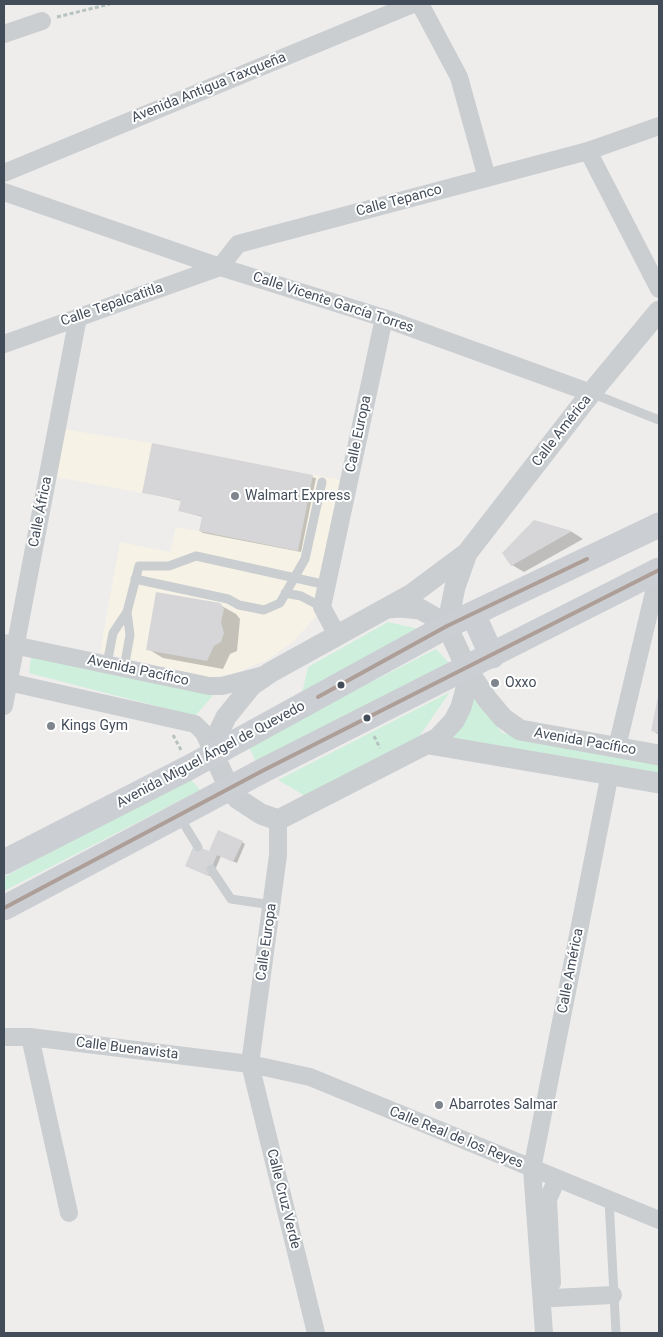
<!DOCTYPE html>
<html>
<head>
<meta charset="utf-8">
<style>
	body { margin:0 }
	#map { position:relative; width:663px; height:1337px; overflow:hidden; background:#eeedec; font-family:Roboto,sans-serif }
	canvas { display:block }
	.frame { position:absolute; inset:0; border:5px solid #434d5a; pointer-events:none }
</style>
</head>
<body>
<div id="map">
<canvas width="663" height="1337"></canvas>
<div class="frame"></div>
</div>
<script>
const context = document.querySelector('canvas').getContext('2d');
context.lineJoin = 'round';
function paint(path, color) {
  context.fillStyle = color;
  context.fill(path, 'evenodd');
}
function toPath(rows) {
  const path = new Path2D();
  for (const r of rows) {
    path.moveTo(r[0], r[1]);
    for (let i = 2; i < r.length; i += 2) path.lineTo(r[i], r[i + 1]);
  }
  return path;
}
function strokePath(path, color, width, dash) {
  context.strokeStyle = color;
  context.lineWidth = width;
  context.lineCap = dash ? 'butt' : 'round';
  context.setLineDash(dash || []);
  context.stroke(path);
}
function write(font, color, halo, rows, align = 'center') {
  context.font = font + ' Roboto,sans-serif';
  context.lineWidth = 4;
  context.setLineDash([]);
  context.textBaseline = 'middle';
  context.strokeStyle = halo;
  context.fillStyle = color;
  for (const [text, x, y, turn = 0] of rows) {
    context.save();
    context.translate(x, y);
    context.rotate((+turn || 0) * Math.PI / 180);
    context.textAlign = isNaN(turn) ? turn : align;
    if (halo) context.strokeText(text, 0, 0);
    context.fillText(text, 0, 0);
    context.restore();
  }
}
const commercial = toPath([
	[61,429,152,443,341,480,317,615,294,641,267,660,235,673,208,678,100,652,120,542,170,552,176,527,198,531,202,516,178,511,180,500,51,476]
]);
const green = toPath([
	[388,622,423,630,302,693,308,667],
	[436,649,450,664,256,762,248,745],
	[31,657,206,694,217,691,195,716,29,673],
	[450,692,416,741,307,797,278,780],
	[474,695,502,733,659,765,659,776,450,738],
	[189,777,200,790,4,891,4,877]
]);
const shadow = toPath([
	[153,445,316,478,301,552,203,533,200,531,203,517,180,511,182,501,143,492],
	[535,521,572,532,583,539,524,572,512,565],
	[220,605,236,614,240,619,237,651,230,654,223,669,163,658,148,649],
	[659,694,659,735,652,730],
	[242,842,245,844,237,863,221,856,212,877,190,867,209,853]
]);
const building = toPath([
	[152,443,313,475,298,551,199,531,202,516,178,511,181,500,142,493],
	[534,520,572,531,511,566,502,553],
	[156,592,220,603,224,609,221,622,224,633,221,642,214,646,207,661,146,650],
	[659,692,659,733,651,731],
	[218,830,243,841,233,862,217,855,208,876,185,866,194,845,209,851]
]);
const path = toPath([
	[57,17,110,4],
	[173,735,181,750],
	[374,736,380,748]
]);
const service = toPath([
	[591,393,659,420],
	[135,579,228,599,239,605,264,610,280,603,305,559,322,482],
	[285,593,301,596,322,607],
	[107,664,113,633,127,612],
	[124,668,130,635,127,612,139,566,169,566,196,556,327,585],
	[179,816,198,847],
	[211,869,231,899,272,905],
	[609,1200,616,1333]
]);
const minor = toPath([
	[420,4,459,77,487,178],
	[4,34,42,21],
	[588,151,659,289],
	[4,173,413,4],
	[4,192,220,267,384,318,591,393],
	[220,267,238,244,588,151,659,126],
	[4,344,220,267],
	[337,635,322,607,384,318],
	[4,643,209,686,222,686,264,675],
	[4,681,195,724,204,733,214,755],
	[4,706,78,317],
	[617,747,659,571],
	[278,820,278,855,250,1064,316,1333],
	[4,1037,30,1037,250,1064,310,1077,659,1220],
	[30,1037,69,1213],
	[552,1283,548,1199,557,1179],
	[553,1298,613,1295],
	[544,1333,532,1169,610,773]
]);
const tertiary = toPath([
	[388,608,400,607,420,609,441,621,447,626,467,669,487,699,503,718,520,730,659,755],
	[447,626,455,587,467,553],
	[467,669,467,685,461,707,454,721,438,738,278,820,261,814,238,799,229,788,214,755,215,740,226,717,252,685,271,672,412,594,467,553,591,393,659,311],
	[429,744,659,783]
]);
const secondary = toPath([
	[473,614,492,656],
	[4,862,190,767,447,626,659,525],
	[4,908,264,770,659,570]
]);
const bus1 = toPath([
	[318,697,447,626,587,559],
	[4,908,264,770,659,570]
]);
const markers = [
	[235,496,5,"#7f858d"],
	[495,683,5,"#7f858d"],
	[341,685,4.5,"#434d5a"],
	[367,718,4.5,"#434d5a"],
	[51,726,5,"#7f858d"],
	[439,1105,5,"#7f858d"]
];
const streetNames = [
	["Avenida Antigua Taxqueña",209,88,-22],
	["Calle Tepanco",399,201,-15],
	["Calle Vicente García Torres",333,303,18],
	["Calle Tepalcatitla",112,305,-19],
	["Calle América",562,431,-52],
	["Calle Europa",359,434,-78],
	["Calle África",41,512,-79],
	["Avenida Pacífico",138,671,12],
	["Avenida Pacífico",585,742,10],
	["Avenida Miguel Ángel de Quevedo",211,755,-28],
	["Calle Europa",267,942,-82],
	["Calle América",571,971,-79],
	["Calle Buenavista",127,1049,7],
	["Calle Real de los Reyes",456,1138,22],
	["Calle Cruz Verde",283,1199,76]
];
const poiNames = [
	["Walmart Express",245,496],
	["Oxxo",505,683],
	["Kings Gym",61,726],
	["Abarrotes Salmar",449,1105]
];
paint(commercial, '#f6f2e6');
paint(green, '#cfefdd');
paint(shadow, '#0003');
paint(building, '#d6d6d8');
strokePath(path, '#b6c3c1', 3, [4, 2.5]);
strokePath(service, '#caced1', 9);
strokePath(minor, '#caced1', 18);
strokePath(tertiary, '#caced1', 21);
strokePath(secondary, '#cbced2', 25);
strokePath(bus1, '#ad9e97', 4);
for (const [x, y, r, color] of markers) {
  const dot = new Path2D();
  dot.arc(x, y, r, 0, 2 * Math.PI);
  context.fillStyle = color;
  context.fill(dot);
  strokePath(dot, '#fff', 2);
}
write('14px', '#434d5a', '#fff', streetNames);
write('14px', '#434d5a', '#fff', poiNames, 'left');
</script>
</body>
</html>
